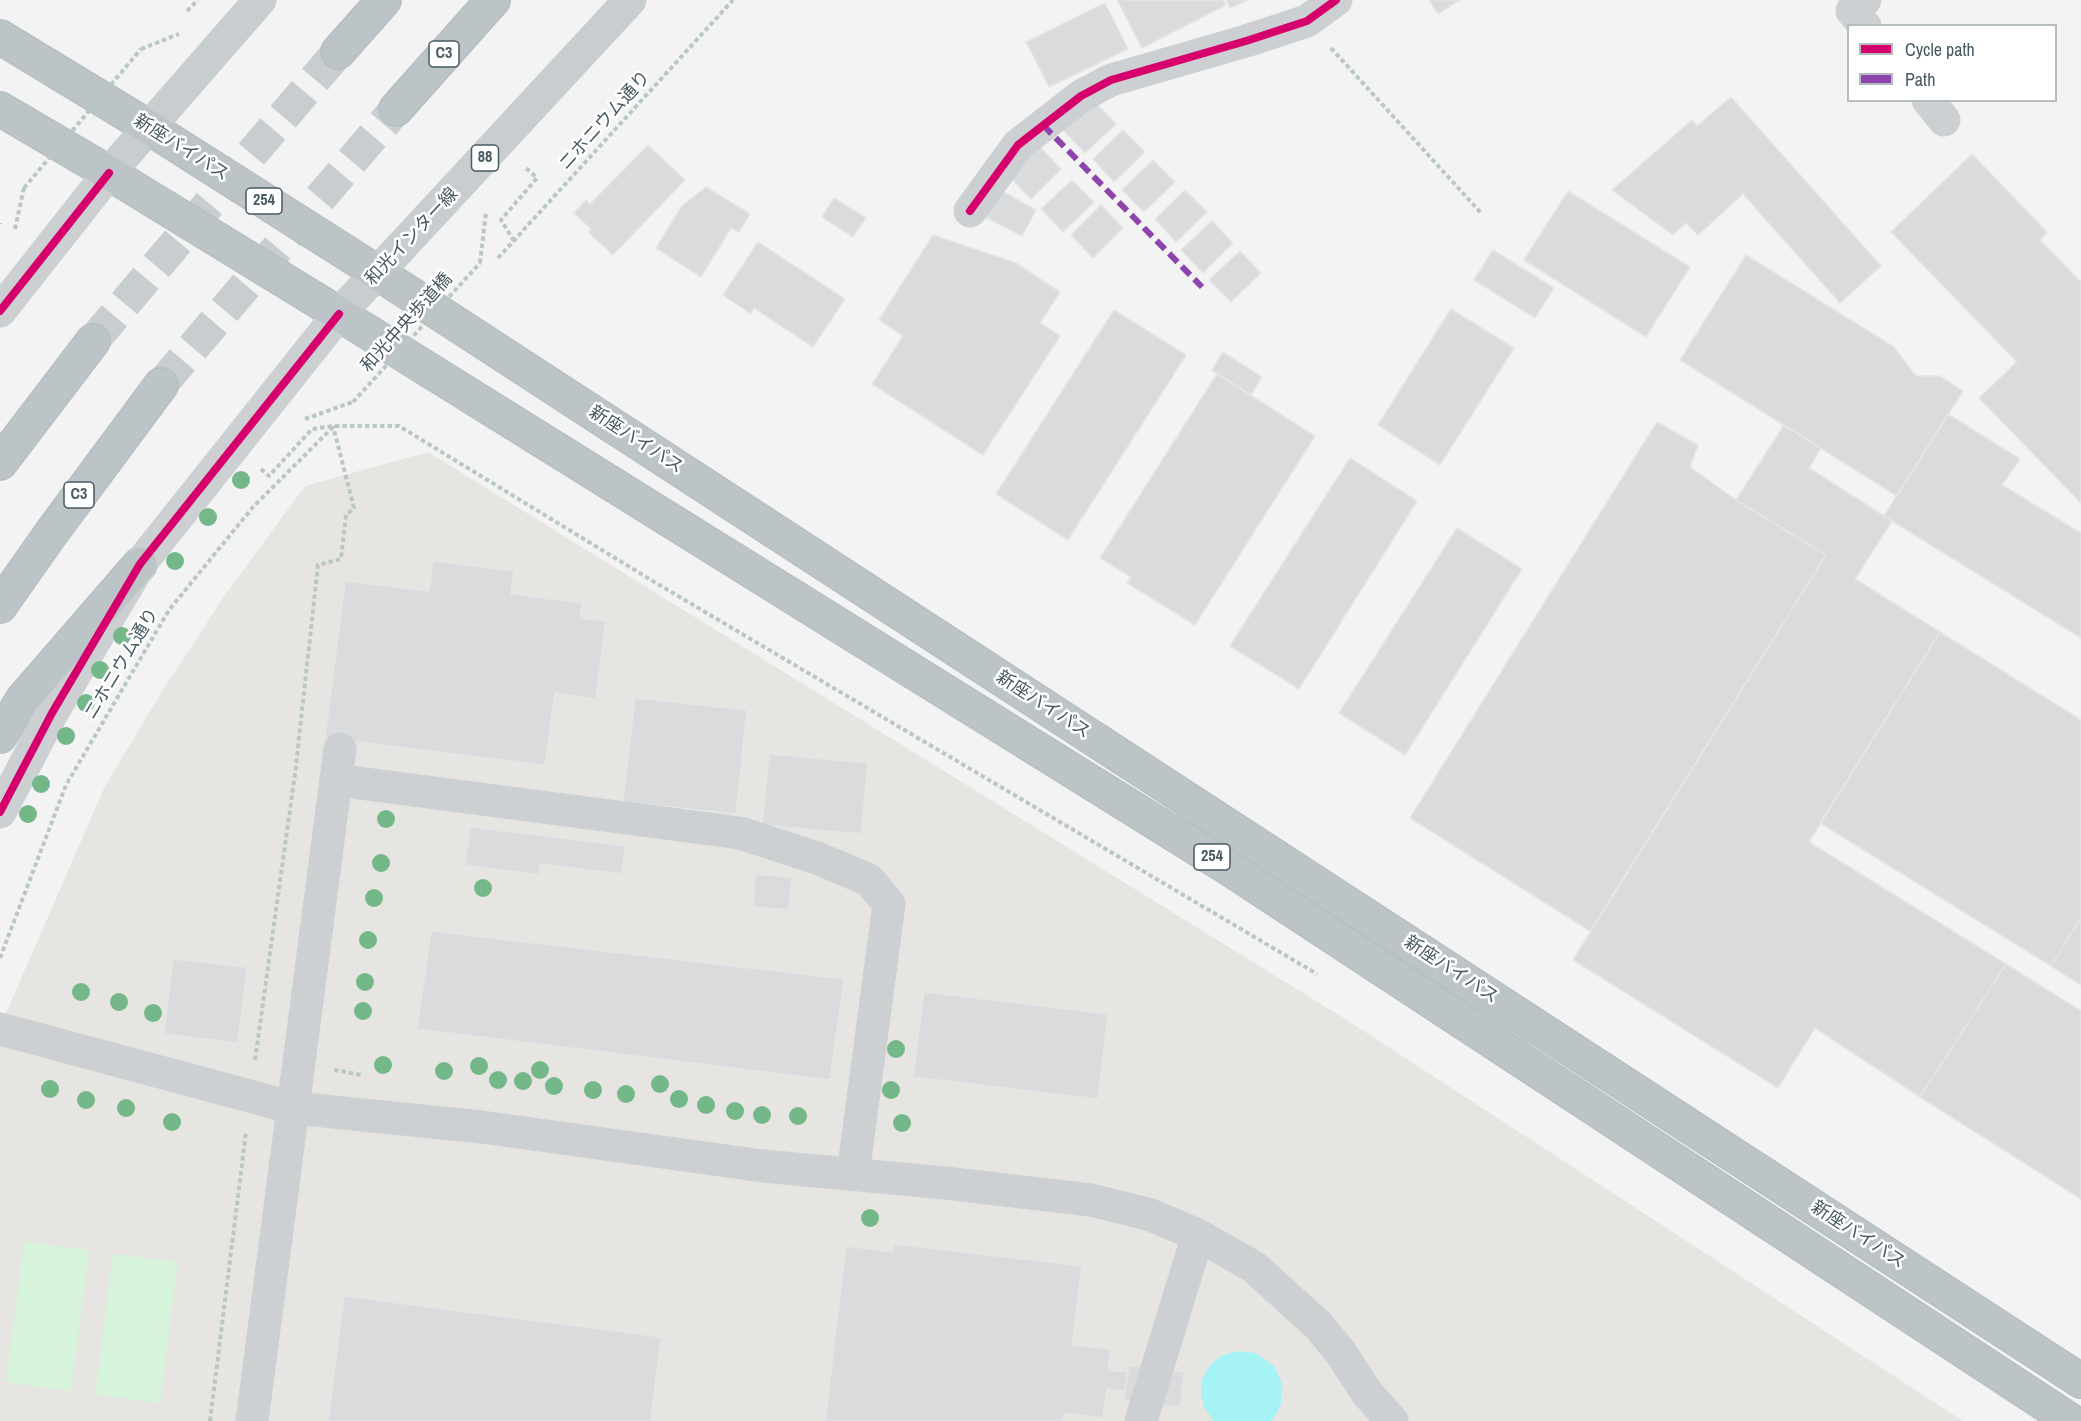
<!DOCTYPE html>
<html>
<head>
<meta charset="utf-8">
<style>
	body { margin:0 }
	#map { position:relative; width:2081px; height:1421px; overflow:hidden; background:#f3f3f3; font-family:"Archivo Narrow",sans-serif }
	canvas { display:block }
	.legend { position:absolute; left:1847px; top:24px; width:210px; height:78px; box-sizing:border-box; background:#fff; border:2px solid #b5bdc0; margin:0; padding:8px 10px; list-style:none; font-size:18px; color:#475a62 }
	.legend li { display:flex; align-items:center; gap:12px; height:30px }
	.legend b { width:30px; border:2px solid #b5bdc0 }
</style>
</head>
<body>
<div id="map">
<canvas width="2081" height="1421"></canvas>
<ul class="legend">
<li><b style="height:8px;background:#d6006c"></b>Cycle path</li>
<li><b style="height:8px;background:#8e44ad"></b>Path</li>
</ul>
</div>
<script>
const context = document.querySelector('canvas').getContext('2d');
context.lineJoin = 'round';
function paint(path, color) {
  context.fillStyle = color;
  context.fill(path, 'evenodd');
}
function toPath(rows) {
  const path = new Path2D();
  for (const r of rows) {
    path.moveTo(r[0], r[1]);
    for (let i = 2; i < r.length; i += 2) path.lineTo(r[i], r[i + 1]);
  }
  return path;
}
function strokePath(path, color, width, dash) {
  context.strokeStyle = color;
  context.lineWidth = width;
  context.lineCap = dash ? 'butt' : 'round';
  context.setLineDash(dash || []);
  context.stroke(path);
}
function write(font, color, halo, rows, align = 'center') {
  context.font = font + ' "Archivo Narrow","Noto Sans JP",sans-serif';
  context.lineWidth = 5;
  context.setLineDash([]);
  context.textBaseline = 'middle';
  context.strokeStyle = halo;
  context.fillStyle = color;
  for (const [text, x, y, turn = 0] of rows) {
    context.save();
    context.translate(x, y);
    context.rotate((+turn || 0) * Math.PI / 180);
    context.textAlign = isNaN(turn) ? turn : align;
    if (halo) context.strokeText(text, 0, 0);
    context.fillText(text, 0, 0);
    context.restore();
  }
}
const commercial = toPath([
	[428,452,1350,1022,1963,1421,0,1421,0,1027,105,786,161,693,225,595,305,486]
]);
const green = toPath([
	[24,1242,89,1250,71,1391,6,1382],
	[113,1254,178,1262,160,1403,95,1394]
]);
const water = toPath([
	[1237,1351,1256,1353,1274,1366,1282,1383,1281,1405,1273,1419,1270,1421,1214,1421,1204,1407,1201,1395,1202,1380,1209,1366,1221,1356]
]);
const building = toPath([
	[1117,0,1223,0,1226,5,1142,48,1117,0],
	[1226,0,1248,0,1230,8,1226,0],
	[1429,0,1460,0,1438,14,1429,0],
	[1105,3,1128,49,1049,87,1026,42,1105,3],
	[1731,97,1881,266,1840,303,1743,194,1698,235,1686,223,1673,235,1612,190,1692,120,1697,126,1731,97],
	[1094,101,1116,124,1085,153,1063,130,1094,101],
	[1123,130,1145,152,1114,182,1093,159,1123,130],
	[648,145,685,180,613,255,588,232,591,229,574,213,586,200,590,204,648,145],
	[1040,147,1061,169,1031,199,1009,176,1040,147],
	[1972,154,2047,232,2040,240,2081,282,2081,503,1979,398,2017,362,1891,232,1972,154],
	[1153,160,1175,182,1144,212,1122,190,1153,160],
	[1072,180,1094,202,1063,232,1041,209,1072,180],
	[706,187,750,214,739,232,731,228,701,277,656,248,682,206,706,187],
	[1000,190,1036,210,1022,236,985,217,1000,190],
	[1185,190,1207,212,1176,242,1155,219,1185,190],
	[1568,191,1690,267,1646,337,1524,260,1568,191],
	[834,198,866,218,853,237,822,217,834,198],
	[1101,205,1123,228,1093,258,1071,235,1101,205],
	[1212,221,1233,243,1203,273,1181,250,1212,221],
	[933,235,1016,263,1060,292,1040,323,1060,336,983,455,872,384,903,336,879,320,933,235],
	[758,242,845,299,813,347,754,308,751,314,723,295,758,242],
	[1493,250,1554,288,1535,318,1474,280,1493,250],
	[1240,251,1261,273,1231,302,1209,280,1240,251],
	[1746,255,1894,347,1916,376,1940,376,1963,391,1897,496,1680,360,1746,255],
	[1451,309,1514,348,1440,465,1378,425,1451,309],
	[1114,310,1186,355,1068,540,996,494,1114,310],
	[1223,352,1262,377,1251,395,1212,370,1223,352],
	[1217,374,1315,436,1195,625,1127,583,1131,577,1100,558,1217,374],
	[1948,414,2020,459,2002,485,2081,533,2081,638,1884,516,1948,414],
	[1657,422,1698,445,1690,467,1736,500,1826,555,1590,931,1410,818,1657,422],
	[1784,425,1821,448,1809,468,1892,521,1855,579,1940,632,1809,842,2006,964,1920,1097,1815,1028,1778,1088,1573,960,1826,555,1736,500,1784,425],
	[1350,458,1417,501,1299,689,1230,646,1350,458],
	[1457,528,1522,569,1405,755,1339,713,1457,528],
	[433,561,514,571,511,594,582,603,580,618,606,621,596,699,555,693,545,765,325,738,345,581,429,591,433,561],
	[1940,632,2081,720,2081,918,2051,966,1820,823,1940,632],
	[635,698,747,710,736,814,623,802,635,698],
	[769,754,868,763,861,834,762,825,769,754],
	[470,827,625,846,622,874,540,864,539,875,465,865,470,827],
	[755,874,792,877,789,910,753,907,755,874],
	[2081,918,2081,985,2051,966,2081,918],
	[431,931,844,979,830,1080,417,1029,431,931],
	[173,959,247,967,238,1043,164,1034,173,959],
	[2006,964,2081,1011,2081,1199,1920,1097,2006,964],
	[924,992,1108,1014,1098,1099,913,1077,924,992],
	[894,1244,1082,1266,1072,1345,1111,1349,1108,1370,1128,1372,1125,1391,1107,1389,1103,1418,1064,1413,1063,1421,825,1421,846,1246,892,1252,894,1244],
	[344,1296,661,1337,651,1421,328,1421,344,1296],
	[1129,1365,1184,1372,1180,1407,1123,1401,1129,1365]
]);
const highwayTunnel = toPath([
	[93,341,338,52],
	[161,385,396,109]
]);
const path = toPath([
	[187,11,198,0],
	[1331,48,1481,213],
	[141,49,179,34],
	[0,224,0,223],
	[15,229,24,188],
	[514,241,501,220,537,178,526,168],
	[498,258,733,0],
	[480,263,486,212],
	[305,419,353,402],
	[261,469,269,476,312,429,333,426,399,426,656,583,1317,974],
	[0,958,66,785,169,610,253,507,333,427],
	[255,1060,295,774,318,565,341,559,346,515,354,508,333,426],
	[334,1070,362,1075],
	[210,1421,246,1132]
]);
const minor = toPath([
	[1865,26,1852,11,1865,0],
	[1928,100,1944,120],
	[970,211,1018,145,1081,96,1111,80,1246,41,1307,21,1336,0],
	[0,311,109,173],
	[336,780,740,833,817,858,869,880,889,904,853,1174],
	[0,812,52,713,140,564,339,314],
	[0,1029,294,1108,482,1127,763,1166,945,1183,1091,1200,1148,1214,1198,1235,1254,1267,1318,1325,1341,1353,1367,1393,1392,1421],
	[252,1421,340,749],
	[1141,1421,1198,1235]
]);
const major = toPath([
	[109,173,260,0],
	[339,314,630,0]
]);
const highway = toPath([
	[0,37,150,128,378,273,2081,1381],
	[338,52,384,0],
	[0,109,109,173,339,314,1227,867,2071,1421],
	[396,109,493,0],
	[0,463,93,341],
	[0,606,52,532,161,385],
	[0,736,23,699,140,564]
]);
const pathBridge = toPath([
	[24,188,141,49],
	[353,402,480,263]
]);
const quiet = toPath([
	[1043,125,1202,287]
]);
const cycleway = toPath([
	[970,211,1018,145,1081,96,1111,80,1246,41,1307,21,1336,0],
	[0,311,109,173],
	[0,812,52,713,140,564,339,314]
]);
const trees = [
	[241,480],
	[208,517],
	[175,561],
	[122,636],
	[100,670],
	[86,703],
	[66,736],
	[41,784],
	[28,814],
	[386,819],
	[381,863],
	[483,888],
	[374,898],
	[368,940],
	[365,982],
	[81,992],
	[119,1002],
	[363,1011],
	[153,1013],
	[896,1049],
	[383,1065],
	[479,1066],
	[540,1070],
	[444,1071],
	[498,1080],
	[523,1081],
	[660,1084],
	[554,1086],
	[50,1089],
	[593,1090],
	[891,1090],
	[626,1094],
	[679,1099],
	[86,1100],
	[706,1105],
	[126,1108],
	[735,1111],
	[762,1115],
	[798,1116],
	[172,1122],
	[902,1123],
	[870,1218]
];
const shields = [
	[444,54,30],
	[485,158,27],
	[264,201,36],
	[79,495,30],
	[1212,857,36]
];
const shieldNames = [
	["C3",444,54],
	["88",485,158],
	["254",264,201],
	["C3",79,495],
	["254",1212,857]
];
const streetNames = [
	["ニホニウム通り",605,121,-48],
	["新座バイパス",181,148,32],
	["和光インター線",412,237,-47],
	["和光中央歩道橋",407,323,-48],
	["新座バイパス",636,440,33],
	["ニホニウム通り",122,664,-59],
	["新座バイパス",1043,705,33],
	["新座バイパス",1451,970,33],
	["新座バイパス",1858,1235,33]
];
paint(commercial, '#e7e5e1');
paint(green, '#d5f4db');
paint(water, '#a6f3f5');
paint(building, '#dadbdc');
strokePath(building, '#e4e5e6', 1.5);
strokePath(highwayTunnel, '#c8cdcf', 33, [33, 16]);
strokePath(highway, '#b6bfc3', 36);
strokePath(path, '#b9c8c1', 4, [4.5, 3]);
strokePath(minor, '#ccd0d2', 33);
strokePath(major, '#c8ced0', 33);
strokePath(highway, '#bdc4c8', 33);
strokePath(pathBridge, '#b9c8c1', 4, [4.5, 3]);
strokePath(quiet, '#8e44ad', 6, [12, 6]);
strokePath(cycleway, '#d6006c', 8);
context.fillStyle = '#74b88a';
for (const [x, y] of trees) {
  context.beginPath();
  context.arc(x, y, 9, 0, 2 * Math.PI);
  context.fill();
}
for (const [x, y, w] of shields) {
  const box = new Path2D();
  box.roundRect(x - w / 2, y - 13, w, 26, 4.5);
  context.fillStyle = '#fff';
  context.fill(box);
  strokePath(box, '#475a62', 1.5);
}
write('bold 16px', '#475a62', null, shieldNames);
write('18px', '#475a62', '#fff', streetNames);
</script>
</body>
</html>
